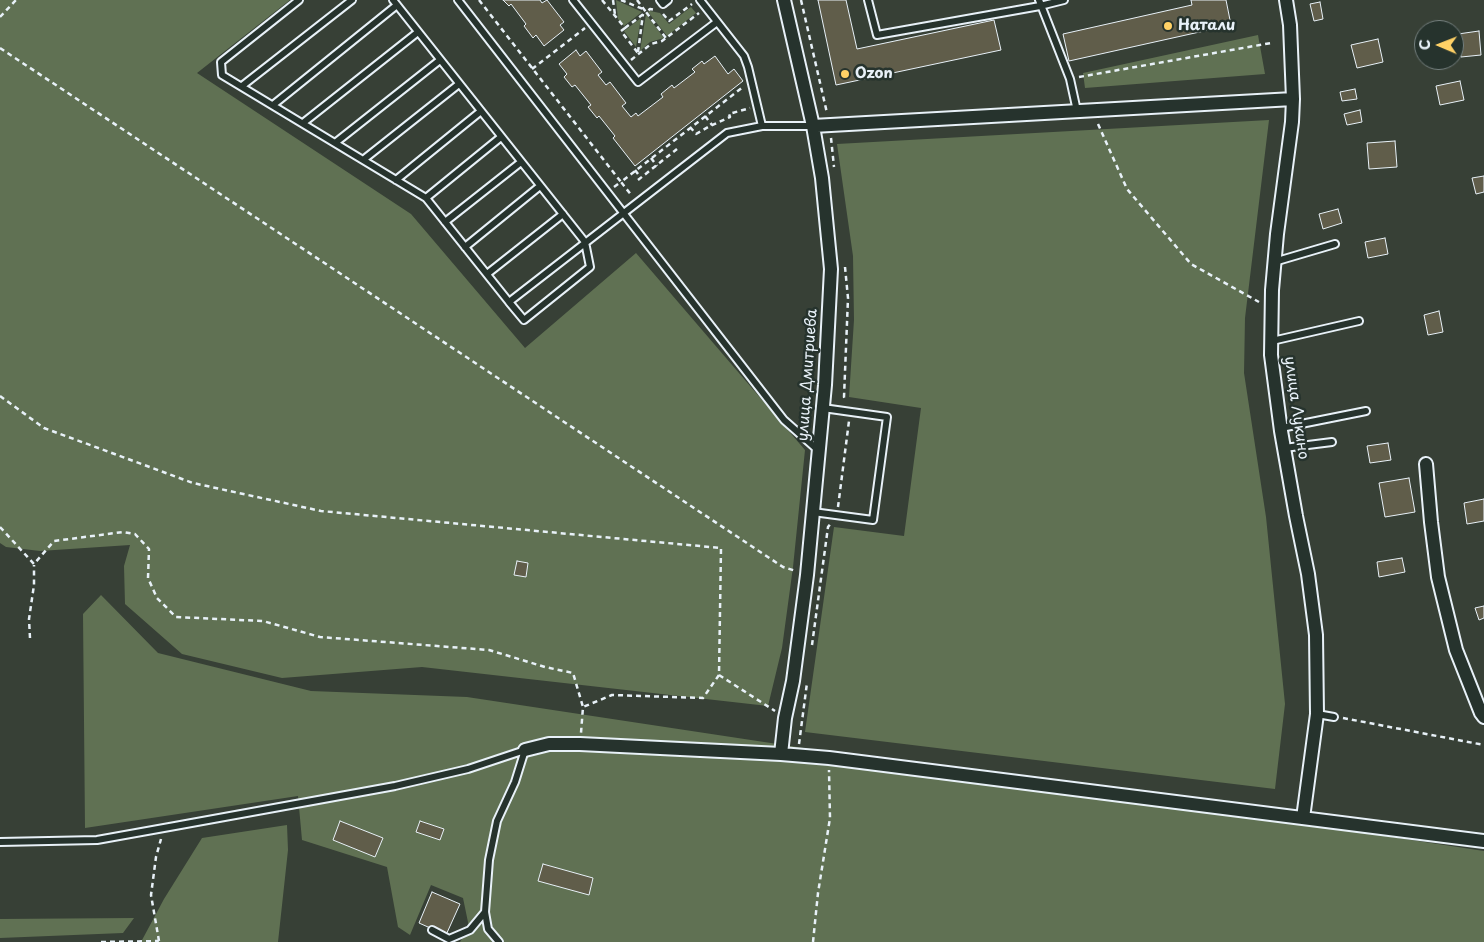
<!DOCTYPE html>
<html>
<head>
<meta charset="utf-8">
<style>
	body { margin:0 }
	#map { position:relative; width:1484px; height:942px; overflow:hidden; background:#374036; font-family:"Playpen Sans",sans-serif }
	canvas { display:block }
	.north { position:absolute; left:1414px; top:20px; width:50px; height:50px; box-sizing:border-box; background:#26332d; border:1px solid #747f7e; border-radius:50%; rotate:271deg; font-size:14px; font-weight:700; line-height:20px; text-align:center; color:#e8f1f8 }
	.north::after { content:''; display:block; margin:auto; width:18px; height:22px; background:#ffd166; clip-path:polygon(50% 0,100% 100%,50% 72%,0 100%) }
</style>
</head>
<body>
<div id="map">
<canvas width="1484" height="942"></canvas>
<div class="north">С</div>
</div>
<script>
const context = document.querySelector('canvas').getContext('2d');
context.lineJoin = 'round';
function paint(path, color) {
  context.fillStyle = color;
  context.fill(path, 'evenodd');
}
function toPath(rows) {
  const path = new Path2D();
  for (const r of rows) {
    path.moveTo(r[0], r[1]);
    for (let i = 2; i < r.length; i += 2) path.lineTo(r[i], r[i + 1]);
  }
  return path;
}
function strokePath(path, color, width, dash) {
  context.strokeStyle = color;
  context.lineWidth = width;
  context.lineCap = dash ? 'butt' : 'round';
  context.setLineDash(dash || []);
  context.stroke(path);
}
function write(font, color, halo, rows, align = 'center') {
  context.font = font + ' "Playpen Sans",sans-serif';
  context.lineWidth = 5;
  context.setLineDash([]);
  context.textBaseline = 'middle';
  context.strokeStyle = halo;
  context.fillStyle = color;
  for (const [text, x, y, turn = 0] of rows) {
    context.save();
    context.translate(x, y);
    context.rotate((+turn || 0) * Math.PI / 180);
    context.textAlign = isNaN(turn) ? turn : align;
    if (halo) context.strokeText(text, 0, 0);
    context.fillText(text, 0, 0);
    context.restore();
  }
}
const green = toPath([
	[0,0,290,0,197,73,411,214,525,348,636,253,805,450,793,567,782,648,768,706,422,667,282,678,182,654,125,604,124,566,130,545,40,551,6,547,0,543],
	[616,0,642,12,624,26,618,19],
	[691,7,696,13,667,36,648,12,650,11,660,13,669,24],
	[646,14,664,38,650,42,640,51],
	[641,18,636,47,624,31],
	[1258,35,1265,74,1085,88,1083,73],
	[1269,120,1245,318,1244,373,1266,517,1285,704,1275,789,805,732,834,527,904,536,921,408,849,397,854,320,853,256,837,144],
	[101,595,158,653,311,691,467,697,1484,851,1484,942,460,942,469,927,463,898,431,885,410,935,398,927,387,867,302,840,298,796,85,828,83,614],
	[287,825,288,850,278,942,141,942,164,899,202,838],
	[134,918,123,933,0,938,0,919]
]);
const building = toPath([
	[503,0,540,0,542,3,547,0,564,22,560,25,564,30,544,46,536,35,533,38,524,26,526,24,511,4,509,6,503,0],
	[818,0,846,0,857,49,994,20,1001,50,836,85,818,0],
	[1191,0,1226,0,1231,25,1069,61,1063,34,1192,5,1191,0],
	[1320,2,1323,19,1314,21,1310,4,1320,2],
	[1479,31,1481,55,1461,57,1458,34,1479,31],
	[1378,39,1383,62,1357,68,1351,45,1378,39],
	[576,50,580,56,586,51,602,72,598,75,606,85,610,82,626,103,622,106,631,117,636,113,638,116,663,97,661,94,672,85,674,88,695,72,692,69,702,61,704,64,715,56,728,74,734,69,743,81,635,166,613,138,615,136,599,116,597,118,588,107,591,105,575,85,572,87,564,77,567,74,559,64,576,50],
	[1460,81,1464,100,1440,105,1436,86,1460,81],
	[1355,89,1357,99,1342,101,1340,92,1355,89],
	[1360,110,1362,122,1347,125,1344,114,1360,110],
	[1395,141,1397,167,1369,169,1367,143,1395,141],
	[1484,176,1484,192,1476,194,1472,178,1484,176],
	[1338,209,1342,223,1323,229,1319,214,1338,209],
	[1385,238,1388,254,1368,258,1365,242,1385,238],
	[1439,311,1443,332,1428,335,1424,315,1439,311],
	[1388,443,1391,460,1370,463,1367,446,1388,443],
	[1409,478,1415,512,1385,517,1379,483,1409,478],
	[1484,499,1484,521,1467,524,1464,503,1484,499],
	[1402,558,1405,572,1379,577,1377,562,1402,558],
	[517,561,528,563,526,577,514,575,517,561],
	[1484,606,1484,618,1479,620,1475,608,1484,606],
	[340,821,383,838,375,857,333,840,340,821],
	[420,821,444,829,440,840,416,832,420,821],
	[543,864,593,878,589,895,538,881,543,864],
	[432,892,460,904,446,935,419,923,432,892]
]);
const path = toPath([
	[479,0,621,182,743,87],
	[602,0,625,28,646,12,666,38],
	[613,0,615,15],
	[621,0,643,9],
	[637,0,646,12,650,9,656,10],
	[801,0,827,113],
	[663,14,669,21,692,4],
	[0,17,16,0],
	[625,28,621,31,638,53],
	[0,48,783,567,796,571],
	[638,52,643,14],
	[631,60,651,44,662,41,699,13],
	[532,69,585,28],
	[1079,77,1271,43],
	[705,116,712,125],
	[1098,124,1127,189,1191,264,1259,302],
	[690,127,696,134,708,127,730,117,729,114,750,108],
	[831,138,834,167],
	[651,158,657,166],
	[635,170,641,178],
	[638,180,677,149],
	[614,187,621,182,632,196],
	[845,267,848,298,844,397,846,401],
	[0,396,44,428,193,483,321,511,721,548,719,675,703,698,612,695,583,707],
	[838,507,849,421],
	[0,527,34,564,54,541,123,532,135,534,149,549,148,578,157,598,176,617,263,621,320,637,489,650,545,667,573,673,583,707,581,733],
	[30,638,29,619,34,585,34,565],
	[812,645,828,527,831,523],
	[719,675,775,711],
	[1343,718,1484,745],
	[799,744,807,683],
	[159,941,151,895,156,857,161,839],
	[101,942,159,941],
	[813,942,818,893,830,818,829,770]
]);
const lane = toPath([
	[299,0,221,62,222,75,426,198,509,302,727,133,762,126,813,126],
	[393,0,585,242,590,267,524,320,509,302],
	[458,0,784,420,819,451],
	[573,0,638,82,717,22],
	[660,0,663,4,668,0],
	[700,0,744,56,748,67,762,126],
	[868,0,877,35,1040,6,1064,0],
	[1039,0,1070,79,1077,111],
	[242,86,352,0],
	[273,105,397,5],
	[303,123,418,32],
	[335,143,440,60],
	[363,160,459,84],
	[396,180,481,111],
	[426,198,501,137],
	[445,222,521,162],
	[465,247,540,186],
	[1274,262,1335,244],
	[487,274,563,214],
	[1272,341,1359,321],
	[1281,428,1366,411],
	[1284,448,1332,442],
	[813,512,873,520,887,417,823,408],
	[1317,714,1334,717],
	[0,842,97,840,175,826,395,786,468,769,525,750],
	[432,930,449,939,470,930,485,912],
	[499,942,488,929,485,912,489,860,497,821,515,782,525,750]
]);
const street = toPath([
	[1286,0,1290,25,1293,99,1292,122,1277,234,1272,290,1271,355,1281,431,1296,516,1308,574,1316,635,1317,714,1303,818],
	[813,126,1293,99],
	[1426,464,1431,522,1438,577,1456,650,1481,713,1484,717],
	[525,750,549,744,580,744,781,754,829,758,1484,841],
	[781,754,785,718,793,681,807,575,825,385,831,269,822,178,813,126,784,0]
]);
const markers = [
	[1168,26,5,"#ffd166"],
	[845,74,5,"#ffd166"]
];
const poiNames = [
	["Натали",1178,26],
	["Ozon",855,74]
];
const streetNames = [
	["улица Дмитриева",808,375,-86],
	["улица Лукино",1296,408,82]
];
paint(green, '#607153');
paint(building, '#605d4a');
strokePath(building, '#e8f1f8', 1);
strokePath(lane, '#e8f1f8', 10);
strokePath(street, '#e8f1f8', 16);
strokePath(path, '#e8f1f8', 2.5, [5, 4]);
strokePath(lane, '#26332d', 6);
strokePath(street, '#26332d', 12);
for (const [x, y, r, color] of markers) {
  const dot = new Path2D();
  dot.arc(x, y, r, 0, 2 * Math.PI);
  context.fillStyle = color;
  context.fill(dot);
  strokePath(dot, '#26332d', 2);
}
write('bold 15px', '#e8f1f8', '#26332d', poiNames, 'left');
write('15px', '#e8f1f8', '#26332d', streetNames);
</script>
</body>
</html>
